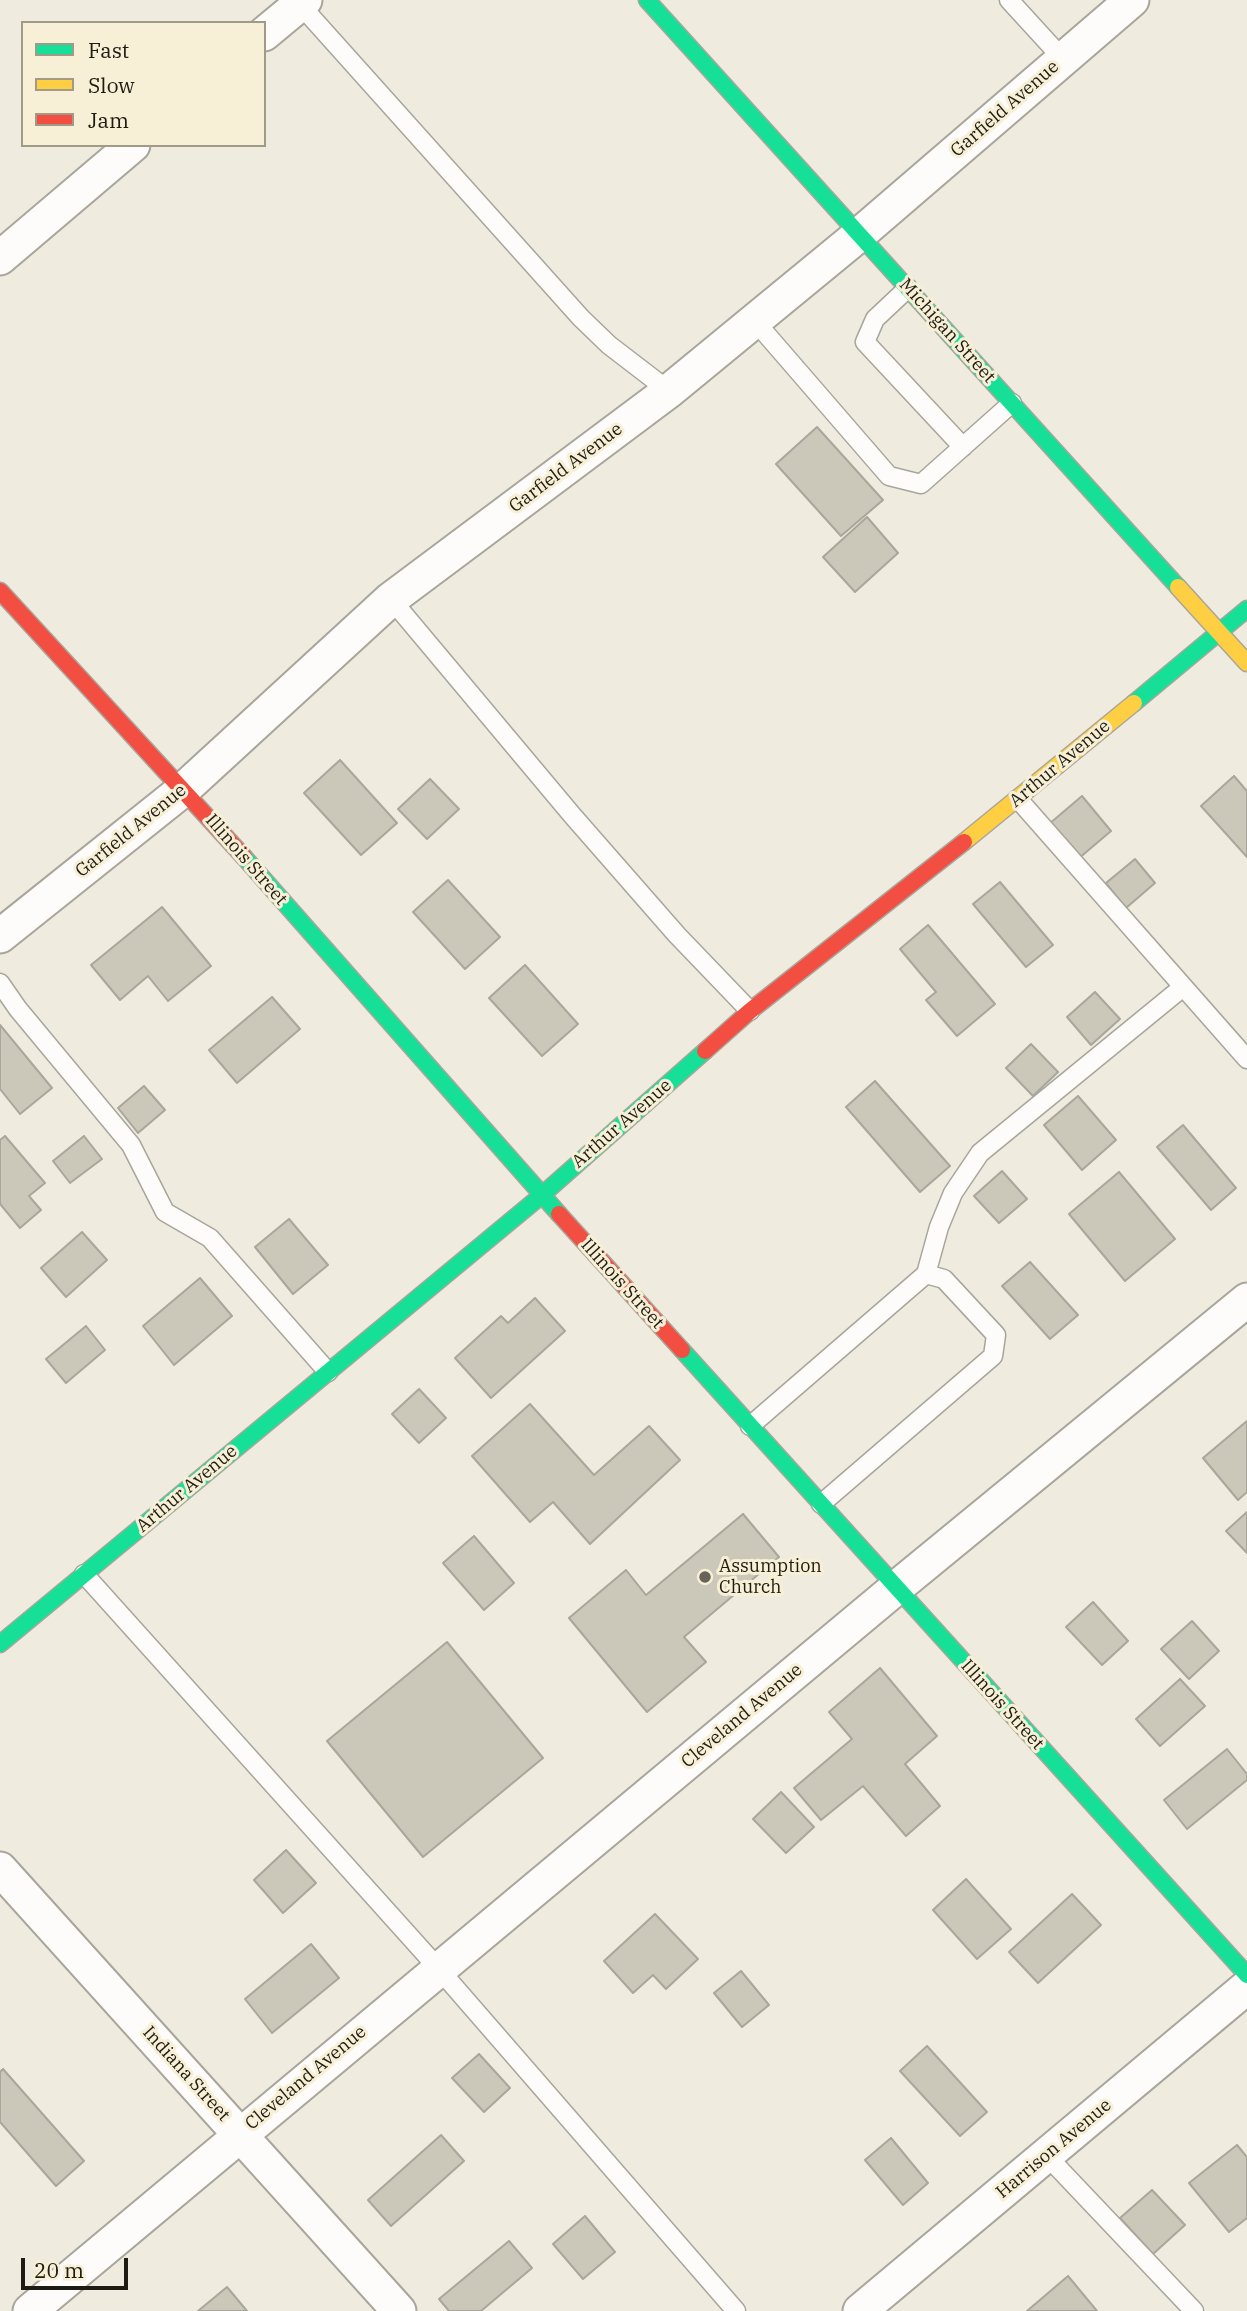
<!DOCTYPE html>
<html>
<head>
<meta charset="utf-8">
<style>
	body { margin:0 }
	#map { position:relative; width:1247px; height:2311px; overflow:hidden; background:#efebde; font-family:"IBM Plex Serif",serif }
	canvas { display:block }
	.legend { position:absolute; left:21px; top:21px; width:245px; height:126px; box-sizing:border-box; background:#f7efd6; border:2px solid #a09a88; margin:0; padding:9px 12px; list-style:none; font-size:21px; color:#1e1b12 }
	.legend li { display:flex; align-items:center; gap:14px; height:35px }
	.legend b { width:35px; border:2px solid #a09a88 }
	.scale { position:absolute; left:21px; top:2258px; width:107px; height:32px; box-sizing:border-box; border:4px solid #1e1b12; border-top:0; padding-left:9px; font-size:21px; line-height:24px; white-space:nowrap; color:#1e1b12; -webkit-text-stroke:5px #f7efd6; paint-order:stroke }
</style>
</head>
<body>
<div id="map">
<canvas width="1247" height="2311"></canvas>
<ul class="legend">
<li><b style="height:9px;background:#16e098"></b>Fast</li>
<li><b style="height:9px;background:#ffcf43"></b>Slow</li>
<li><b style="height:9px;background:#f24e42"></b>Jam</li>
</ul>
<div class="scale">20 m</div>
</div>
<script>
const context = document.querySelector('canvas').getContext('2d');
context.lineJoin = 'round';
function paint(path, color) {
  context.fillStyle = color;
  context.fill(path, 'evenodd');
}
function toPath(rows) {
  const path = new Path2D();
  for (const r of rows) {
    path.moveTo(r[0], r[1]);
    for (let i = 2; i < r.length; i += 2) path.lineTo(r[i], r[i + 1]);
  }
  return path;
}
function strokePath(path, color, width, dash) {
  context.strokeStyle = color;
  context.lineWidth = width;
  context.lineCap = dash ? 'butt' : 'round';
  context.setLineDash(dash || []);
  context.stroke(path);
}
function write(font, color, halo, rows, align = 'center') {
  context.font = font + ' "IBM Plex Serif",serif';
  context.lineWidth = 6;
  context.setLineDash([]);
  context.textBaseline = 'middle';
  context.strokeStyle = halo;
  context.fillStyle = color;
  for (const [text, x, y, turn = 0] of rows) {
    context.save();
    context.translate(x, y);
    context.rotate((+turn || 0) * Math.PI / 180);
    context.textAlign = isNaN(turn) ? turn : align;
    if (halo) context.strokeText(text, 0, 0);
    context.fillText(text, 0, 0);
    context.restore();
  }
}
const building = toPath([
	[817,427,883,500,841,536,776,464,817,427],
	[867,517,898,553,855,592,823,557,867,517],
	[340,760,397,823,361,855,304,793,340,760],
	[1234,776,1247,791,1247,857,1201,806,1234,776],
	[430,779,459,809,427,839,398,809,430,779],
	[1082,796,1111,831,1071,865,1042,830,1082,796],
	[1135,859,1155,883,1126,908,1106,883,1135,859],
	[448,880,500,937,465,969,413,912,448,880],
	[1000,882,1053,945,1026,967,973,904,1000,882],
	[162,907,211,966,168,1001,148,976,120,1000,91,965,162,907],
	[928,925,995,1004,957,1036,926,1000,936,992,900,949,928,925],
	[525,965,578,1024,542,1056,489,998,525,965],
	[1095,992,1120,1019,1091,1045,1067,1017,1095,992],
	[272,997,300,1029,237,1083,209,1050,272,997],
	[0,1025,52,1088,20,1114,0,1089,0,1025],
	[1031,1044,1058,1072,1033,1096,1006,1068,1031,1044],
	[875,1081,950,1166,920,1192,846,1107,875,1081],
	[144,1086,165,1110,138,1133,118,1108,144,1086],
	[1078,1096,1116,1140,1082,1170,1044,1125,1078,1096],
	[1183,1125,1236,1188,1211,1210,1157,1147,1183,1125],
	[5,1136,45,1183,29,1196,41,1210,20,1228,0,1204,0,1140,5,1136],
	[84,1136,102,1159,70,1183,53,1161,84,1136],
	[1002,1171,1027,1199,999,1223,974,1196,1002,1171],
	[1119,1172,1175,1239,1125,1281,1069,1214,1119,1172],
	[289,1219,328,1265,293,1294,255,1247,289,1219],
	[82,1232,107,1260,66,1297,41,1268,82,1232],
	[1030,1262,1078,1315,1050,1339,1002,1286,1030,1262],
	[200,1278,232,1316,174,1365,143,1326,200,1278],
	[535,1298,565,1331,491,1398,455,1358,501,1316,508,1323,535,1298],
	[86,1326,105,1350,66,1383,46,1359,86,1326],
	[419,1389,446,1418,419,1443,392,1414,419,1389],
	[530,1404,594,1475,649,1426,680,1460,590,1544,553,1502,530,1522,472,1456,530,1404],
	[1247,1421,1247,1492,1238,1500,1203,1458,1247,1421],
	[1247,1512,1247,1553,1226,1531,1247,1512],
	[743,1514,779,1557,684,1637,706,1662,647,1712,569,1618,626,1570,646,1595,743,1514],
	[474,1536,514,1583,484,1610,443,1563,474,1536],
	[1093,1602,1128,1641,1102,1665,1066,1627,1093,1602],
	[1192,1621,1219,1651,1189,1679,1161,1649,1192,1621],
	[447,1642,543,1758,423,1857,327,1741,447,1642],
	[880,1668,937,1736,905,1764,940,1806,906,1836,863,1786,821,1820,794,1788,852,1739,829,1712,880,1668],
	[1180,1679,1205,1706,1160,1746,1136,1719,1180,1679],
	[1227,1749,1247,1774,1247,1780,1187,1829,1164,1800,1227,1749],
	[781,1792,814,1827,786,1853,753,1819,781,1792],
	[286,1850,316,1883,283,1913,254,1880,286,1850],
	[966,1879,1011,1929,977,1959,933,1910,966,1879],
	[1072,1894,1101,1925,1038,1983,1009,1952,1072,1894],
	[655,1914,698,1959,666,1989,653,1975,633,1993,604,1961,655,1914],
	[311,1944,339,1978,272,2033,245,1999,311,1944],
	[741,1971,769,2005,742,2027,714,1993,741,1971],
	[927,2046,987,2112,960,2136,900,2071,927,2046],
	[479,2054,510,2088,484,2112,452,2078,479,2054],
	[3,2069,84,2161,56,2186,0,2122,0,2072,3,2069],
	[441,2135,464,2161,391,2226,368,2200,441,2135],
	[891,2138,928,2183,903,2205,865,2160,891,2138],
	[1237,2145,1247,2157,1247,2218,1229,2232,1189,2183,1237,2145],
	[1152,2190,1185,2225,1153,2254,1120,2218,1152,2190],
	[585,2216,615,2252,583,2279,553,2244,585,2216],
	[509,2241,532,2268,481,2311,449,2311,439,2299,509,2241],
	[1068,2276,1097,2311,1027,2311,1068,2276],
	[227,2287,247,2311,198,2311,227,2287]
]);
const lane = toPath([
	[296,0,581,318,609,345,669,391],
	[1009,0,1063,59],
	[908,288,875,319,865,342,963,447],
	[754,320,889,476,921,484,1012,403],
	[391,599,572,815,677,935,750,1011],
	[1018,799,1247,1059],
	[0,983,18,1009,131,1145,165,1212,210,1238,328,1372],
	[750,1426,926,1274,939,1227,953,1193,980,1153,1183,987],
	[821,1504,993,1356,996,1335,944,1279,926,1274],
	[84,1574,438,1968,736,2311],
	[1046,2155,1194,2311]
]);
const street = toPath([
	[264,34,305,0],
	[0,258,133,145],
	[0,936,184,789,391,599,669,391,860,234,1132,0],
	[0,1869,399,2311],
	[30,2311,896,1588,1247,1300],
	[860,2311,1247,1987]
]);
const fast = toPath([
	[647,0,1178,587],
	[1134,703,1247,609],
	[244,857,559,1214],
	[682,1350,1247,1975],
	[0,1644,542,1195,705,1051]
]);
const slow = toPath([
	[1178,587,1247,663],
	[964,842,1134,703]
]);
const jam = toPath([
	[0,591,244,857],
	[705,1051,750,1011,964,842],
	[559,1214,682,1350]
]);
const markers = [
	[705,1577,7,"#676459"]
];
const streetNames = [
	["Garfield Avenue",1005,109,-41],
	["Michigan Street",947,331,48],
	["Garfield Avenue",566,468,-37],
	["Arthur Avenue",1060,764,-40],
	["Garfield Avenue",131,831,-39],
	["Illinois Street",246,860,49],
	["Arthur Avenue",622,1124,-41],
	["Illinois Street",622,1284,48],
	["Arthur Avenue",187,1489,-40],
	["Illinois Street",1002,1705,48],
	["Cleveland Avenue",742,1716,-40],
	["Indiana Street",186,2074,48],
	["Cleveland Avenue",306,2078,-40],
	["Harrison Avenue",1054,2149,-40]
];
const poiNames = [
	["Assumption",719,1567],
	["Church",719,1588]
];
paint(building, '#cbc7b9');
strokePath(building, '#a9a69b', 2);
strokePath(lane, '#a9a59b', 21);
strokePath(street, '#a9a59b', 37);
strokePath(fast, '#a9a59b', 19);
strokePath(slow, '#a9a59b', 19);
strokePath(jam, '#a9a59b', 19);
strokePath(lane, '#fdfcfa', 18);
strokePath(street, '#fdfcfa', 33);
strokePath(fast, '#16e098', 16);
strokePath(slow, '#ffcf43', 16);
strokePath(jam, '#f24e42', 16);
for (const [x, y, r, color] of markers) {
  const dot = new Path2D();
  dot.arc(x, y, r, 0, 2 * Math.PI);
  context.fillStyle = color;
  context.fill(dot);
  strokePath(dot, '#f7efd6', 2.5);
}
write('18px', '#1e1b12', '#f7efd6', streetNames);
write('18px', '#1e1b12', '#f7efd6', poiNames, 'left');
</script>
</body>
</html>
